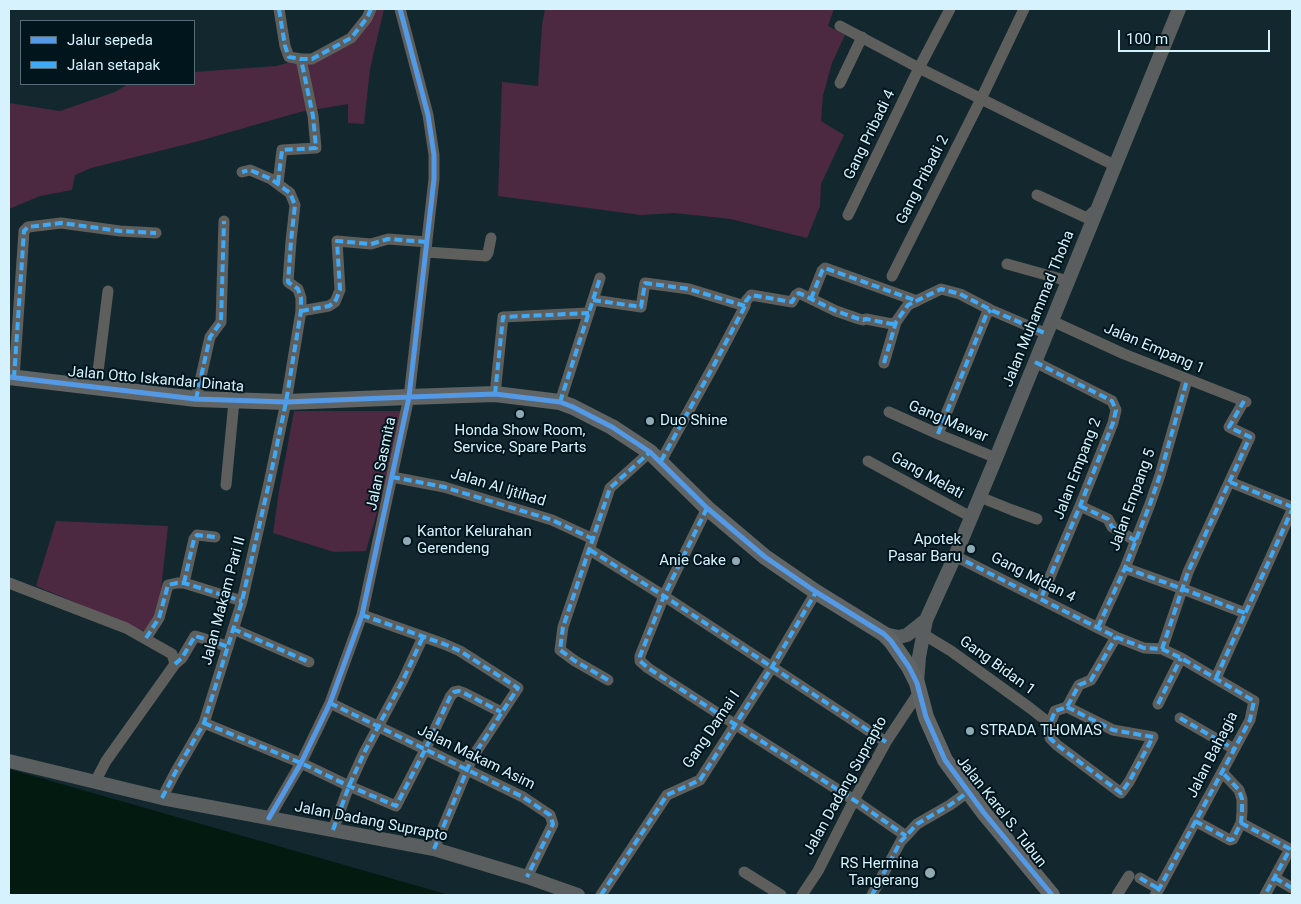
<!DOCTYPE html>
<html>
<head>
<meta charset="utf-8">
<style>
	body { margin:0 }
	#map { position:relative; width:1301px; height:904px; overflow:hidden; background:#12282e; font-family:Roboto,sans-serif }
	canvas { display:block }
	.frame { position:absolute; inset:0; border:10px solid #d6f2fd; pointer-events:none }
	.legend { position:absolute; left:20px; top:20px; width:175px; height:65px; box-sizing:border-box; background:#01151d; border:1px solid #566d77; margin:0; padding:6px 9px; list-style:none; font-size:15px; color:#d6f2fd }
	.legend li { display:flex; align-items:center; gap:10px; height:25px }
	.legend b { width:25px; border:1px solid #566d77 }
	.scale { position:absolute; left:1118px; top:30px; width:152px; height:22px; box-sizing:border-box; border:2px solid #d6f2fd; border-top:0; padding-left:6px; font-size:15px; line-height:18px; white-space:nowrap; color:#d6f2fd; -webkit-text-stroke:4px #01151d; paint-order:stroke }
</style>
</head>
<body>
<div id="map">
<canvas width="1301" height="904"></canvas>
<div class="frame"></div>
<ul class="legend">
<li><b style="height:6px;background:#5399e6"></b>Jalur sepeda</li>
<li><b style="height:6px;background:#3fa9f5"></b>Jalan setapak</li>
</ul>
<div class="scale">100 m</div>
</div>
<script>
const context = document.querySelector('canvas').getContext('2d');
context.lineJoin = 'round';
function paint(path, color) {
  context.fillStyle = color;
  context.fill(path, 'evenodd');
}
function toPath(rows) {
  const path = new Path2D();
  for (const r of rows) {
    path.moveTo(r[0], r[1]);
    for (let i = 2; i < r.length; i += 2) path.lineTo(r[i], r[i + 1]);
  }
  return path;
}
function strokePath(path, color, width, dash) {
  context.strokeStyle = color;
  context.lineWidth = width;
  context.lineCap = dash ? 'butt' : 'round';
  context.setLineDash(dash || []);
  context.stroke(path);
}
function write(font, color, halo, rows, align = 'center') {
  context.font = font + ' Roboto,sans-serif';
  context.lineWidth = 4;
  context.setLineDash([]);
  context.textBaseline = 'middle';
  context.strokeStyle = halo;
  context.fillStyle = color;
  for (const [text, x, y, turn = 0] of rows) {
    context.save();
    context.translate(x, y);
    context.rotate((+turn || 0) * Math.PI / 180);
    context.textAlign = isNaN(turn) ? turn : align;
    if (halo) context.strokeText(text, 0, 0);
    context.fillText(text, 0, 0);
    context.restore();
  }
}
const green = toPath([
	[369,9,384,9,370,69,364,124,348,123,348,104,300,112,199,141,91,168,75,175,72,190,40,196,9,209,9,103,60,111,115,92,128,84,194,84,194,72,276,66,319,54,348,37],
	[545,9,834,9,828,26,845,35,832,63,823,95,821,121,844,135,821,184,820,206,807,238,731,219,674,213,641,215,498,196,502,82,538,86,542,25],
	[294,411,406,411,366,551,334,552,273,533,279,491],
	[56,521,168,526,158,617,144,631,36,586]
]);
const water = toPath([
	[9,769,449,895,450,895,9,895]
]);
const minor = toPath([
	[279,9,285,46,289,57,301,59,312,59,351,38,367,18,371,9],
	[840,26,919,68,1116,166],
	[840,83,862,37],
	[278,183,282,150,316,148,313,116,301,59],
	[1037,195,1087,218,1093,212,1096,212],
	[848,215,919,68,950,9],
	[426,252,486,256,488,253,491,238],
	[1007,264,1068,281],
	[892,276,981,99,1024,9],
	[811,299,822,271,825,268,917,301],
	[593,300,641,307,645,283,689,289,745,306],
	[301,311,329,306,335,302,340,290,337,241,371,244,388,239,427,242],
	[1052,321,1124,354,1246,402],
	[1035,362,1112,401,1116,410,1113,423,1080,506,1041,598],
	[884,363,896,322,908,305,941,289,960,294,991,310,1047,334],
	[14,378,24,231,28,227,61,223,120,231,156,233],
	[96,388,108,291],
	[495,394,503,317,589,313],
	[196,399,210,337,221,322,224,221],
	[560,402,600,278],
	[889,412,938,434,996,458],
	[938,434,987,313,991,310],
	[661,461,715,363,745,306,746,301,751,295,792,302,796,295,799,293,836,311,859,319,863,320,866,319,892,324,896,322],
	[868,461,971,517],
	[392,477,444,487,552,520,593,539],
	[1230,482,1292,507],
	[226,485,234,401],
	[980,497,1012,510,1037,519],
	[1080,506,1108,519,1112,527,1136,541],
	[707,508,664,596,640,656,640,661,648,668,736,725,854,800,906,836],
	[590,550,664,596,886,742],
	[955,556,1116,637,1144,648,1162,649,1181,658,1254,701,1250,720,1159,889,1155,895],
	[1125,568,1183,589,1245,613],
	[9,583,126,628,172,654,175,664,106,761,95,782],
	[184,583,194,539,197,535,215,537],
	[362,615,444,644,460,651,518,688,472,758,434,849],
	[1098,627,1125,568,1150,504,1160,475,1187,380],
	[233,629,309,662],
	[923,634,951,651,1030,708,1044,719,1049,727],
	[146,638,159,618,168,585,177,583,184,583,242,601],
	[1162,649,1188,572,1250,437,1229,427,1244,401],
	[175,664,182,658,195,636,215,642,228,647],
	[1216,678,1292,510],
	[608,680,575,661,560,650,563,627,610,488,650,452],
	[330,703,523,797,550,815,553,824,527,877],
	[1158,704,1181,658],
	[1067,707,1113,730,1153,737,1129,782,1121,793,1057,745,1050,738,1049,727,1055,711,1067,707,1079,685,1091,680,1116,637],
	[1180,718,1234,749],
	[204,723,301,763,349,786,396,806,425,750,450,697,454,692,459,691,464,693,501,712],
	[162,798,175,773,204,723,242,601,269,483,286,402,301,311,301,298,298,289,288,282,291,241,295,205,290,193,271,179,250,170,242,172],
	[269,818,301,763,330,703,362,615,409,397,434,179,434,155,428,115,400,9],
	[1195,821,1230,840,1233,839,1241,823,1242,812,1242,799,1239,790,1222,772],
	[1241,823,1290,849,1265,895],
	[333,830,349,786,364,753,403,680,423,637],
	[744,872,781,895],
	[1140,878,1159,889],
	[1275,878,1292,888],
	[601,895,667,795,700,780,772,667,816,592],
	[802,895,818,871,854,800,886,742,919,692],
	[872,895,901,841,906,836,917,824,950,805,968,792],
	[1117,895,1129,876]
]);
const major = toPath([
	[884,634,899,637,907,635,926,620],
	[917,683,919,657,926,620,955,556,996,458,1179,9],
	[9,761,162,798,434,849,527,877,578,895]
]);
const highway = toPath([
	[9,377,196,399,286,402,409,397,495,394,560,402,573,407,612,427,650,452,707,508,765,557,816,592,884,634,891,641,909,667,917,683,926,717,945,760,984,813,1052,895]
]);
const quiet = toPath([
	[279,9,285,46,289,57,301,59,312,59,351,38,367,18,371,9],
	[278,183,282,150,316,148,313,116,301,59],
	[811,299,822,271,825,268,917,301],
	[593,300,641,307,645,283,689,289,745,306],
	[301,311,329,306,335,302,340,290,337,241,371,244,388,239,427,242],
	[1035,362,1112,401,1116,410,1113,423,1080,506,1041,598],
	[884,363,896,322,908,305,941,289,960,294,991,310,1047,334],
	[14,378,24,231,28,227,61,223,120,231,156,233],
	[495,394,503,317,589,313],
	[196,399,210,337,221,322,224,221],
	[560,402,600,278],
	[938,434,987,313,991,310],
	[661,461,715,363,745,306,746,301,751,295,792,302,796,295,799,293,836,311,859,319,863,320,866,319,892,324,896,322],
	[392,477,444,487,552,520,593,539],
	[1230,482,1292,507],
	[1080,506,1108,519,1112,527,1136,541],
	[707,508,664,596,640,656,640,661,648,668,736,725,854,800,906,836],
	[590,550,664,596,886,742],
	[955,556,1116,637,1144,648,1162,649,1181,658,1254,701,1250,720,1159,889,1155,895],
	[1125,568,1183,589,1245,613],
	[184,583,194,539,197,535,215,537],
	[362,615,444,644,460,651,518,688,472,758,434,849],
	[1098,627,1125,568,1150,504,1160,475,1187,380],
	[233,629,309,662],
	[146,638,159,618,168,585,177,583,184,583,242,601],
	[1162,649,1188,572,1250,437,1229,427,1244,401],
	[175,664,182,658,195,636,215,642,228,647],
	[1216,678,1292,510],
	[608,680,575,661,560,650,563,627,610,488,650,452],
	[330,703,523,797,550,815,553,824,527,877],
	[1158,704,1181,658],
	[1067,707,1113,730,1153,737,1129,782,1121,793,1057,745,1050,738,1049,727,1055,711,1067,707,1079,685,1091,680,1116,637],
	[1180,718,1234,749],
	[204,723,301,763,349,786,396,806,425,750,450,697,454,692,459,691,464,693,501,712],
	[162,798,175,773,204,723,242,601,269,483,286,402,301,311,301,298,298,289,288,282,291,241,295,205,290,193,271,179,250,170,242,172],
	[1195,821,1230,840,1233,839,1241,823,1242,812,1242,799,1239,790,1222,772],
	[1241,823,1290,849,1265,895],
	[333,830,349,786,364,753,403,680,423,637],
	[1140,878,1159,889],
	[1275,878,1292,888],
	[601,895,667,795,700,780,772,667,816,592],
	[872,895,901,841,906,836,917,824,950,805,968,792]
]);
const cycleway = toPath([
	[9,377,196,399,286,402,409,397,495,394,560,402,573,407,612,427,650,452,707,508,765,557,816,592,884,634,891,641,909,667,917,683,926,717,945,760,984,813,1052,895],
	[269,818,301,763,330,703,362,615,409,397,434,179,434,155,428,115,400,9]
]);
const markers = [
	[520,414,5,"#91abb5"],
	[650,421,5,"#91abb5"],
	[407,541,5,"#91abb5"],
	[971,549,5,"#91abb5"],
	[736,561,5,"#91abb5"],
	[970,731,5,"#91abb5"],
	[930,873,6,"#91abb5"]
];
const streetNames = [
	["Gang Pribadi 4",870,135,-64],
	["Gang Pribadi 2",923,180,-63],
	["Jalan Muhammad Thoha",1039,309,-68],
	["Jalan Empang 1",1154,349,23],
	["Jalan Otto Iskandar Dinata",156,380,5],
	["Gang Mawar",948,422,23],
	["Jalan Sasmita",382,464,-78],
	["Jalan Empang 2",1078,469,-69],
	["Gang Melati",927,476,29],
	["Jalan Al Ijtihad",498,488,17],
	["Jalan Empang 5",1133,500,-70],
	["Gang Midan 4",1033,578,27],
	["Jalan Makam Pari II",224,601,-75],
	["Gang Bidan 1",997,666,36],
	["Gang Damai I",712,730,-56],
	["Jalan Bahagia",1213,755,-63],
	["Jalan Makam Asim",476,758,26],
	["Jalan Dadang Suprapto",846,786,-61],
	["Jalan Karel S. Tubun",1001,812,52],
	["Jalan Dadang Suprapto",371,822,11]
];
const poiNames = [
	["Duo Shine",660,421],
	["Honda Show Room,",520,431,"center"],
	["Service, Spare Parts",520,448,"center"],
	["Kantor Kelurahan",417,532],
	["Gerendeng",417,549],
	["Apotek",961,540,"right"],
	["Pasar Baru",961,557,"right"],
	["Anie Cake",726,561,"right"],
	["STRADA THOMAS",980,731],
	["RS Hermina",919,864,"right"],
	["Tangerang",919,881,"right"]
];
paint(green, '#4c2841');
paint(water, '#021a10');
strokePath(minor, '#5e5e5d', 11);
strokePath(major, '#5a5e5e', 14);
strokePath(highway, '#616465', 16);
strokePath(quiet, '#3fa9f5', 4, [8, 4]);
strokePath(cycleway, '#5399e6', 5);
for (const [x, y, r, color] of markers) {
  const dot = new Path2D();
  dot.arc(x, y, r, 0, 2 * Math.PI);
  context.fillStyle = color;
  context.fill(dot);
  strokePath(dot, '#01151d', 2);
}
write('15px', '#d6f2fd', '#01151d', streetNames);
write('15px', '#d6f2fd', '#01151d', poiNames, 'left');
</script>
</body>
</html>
